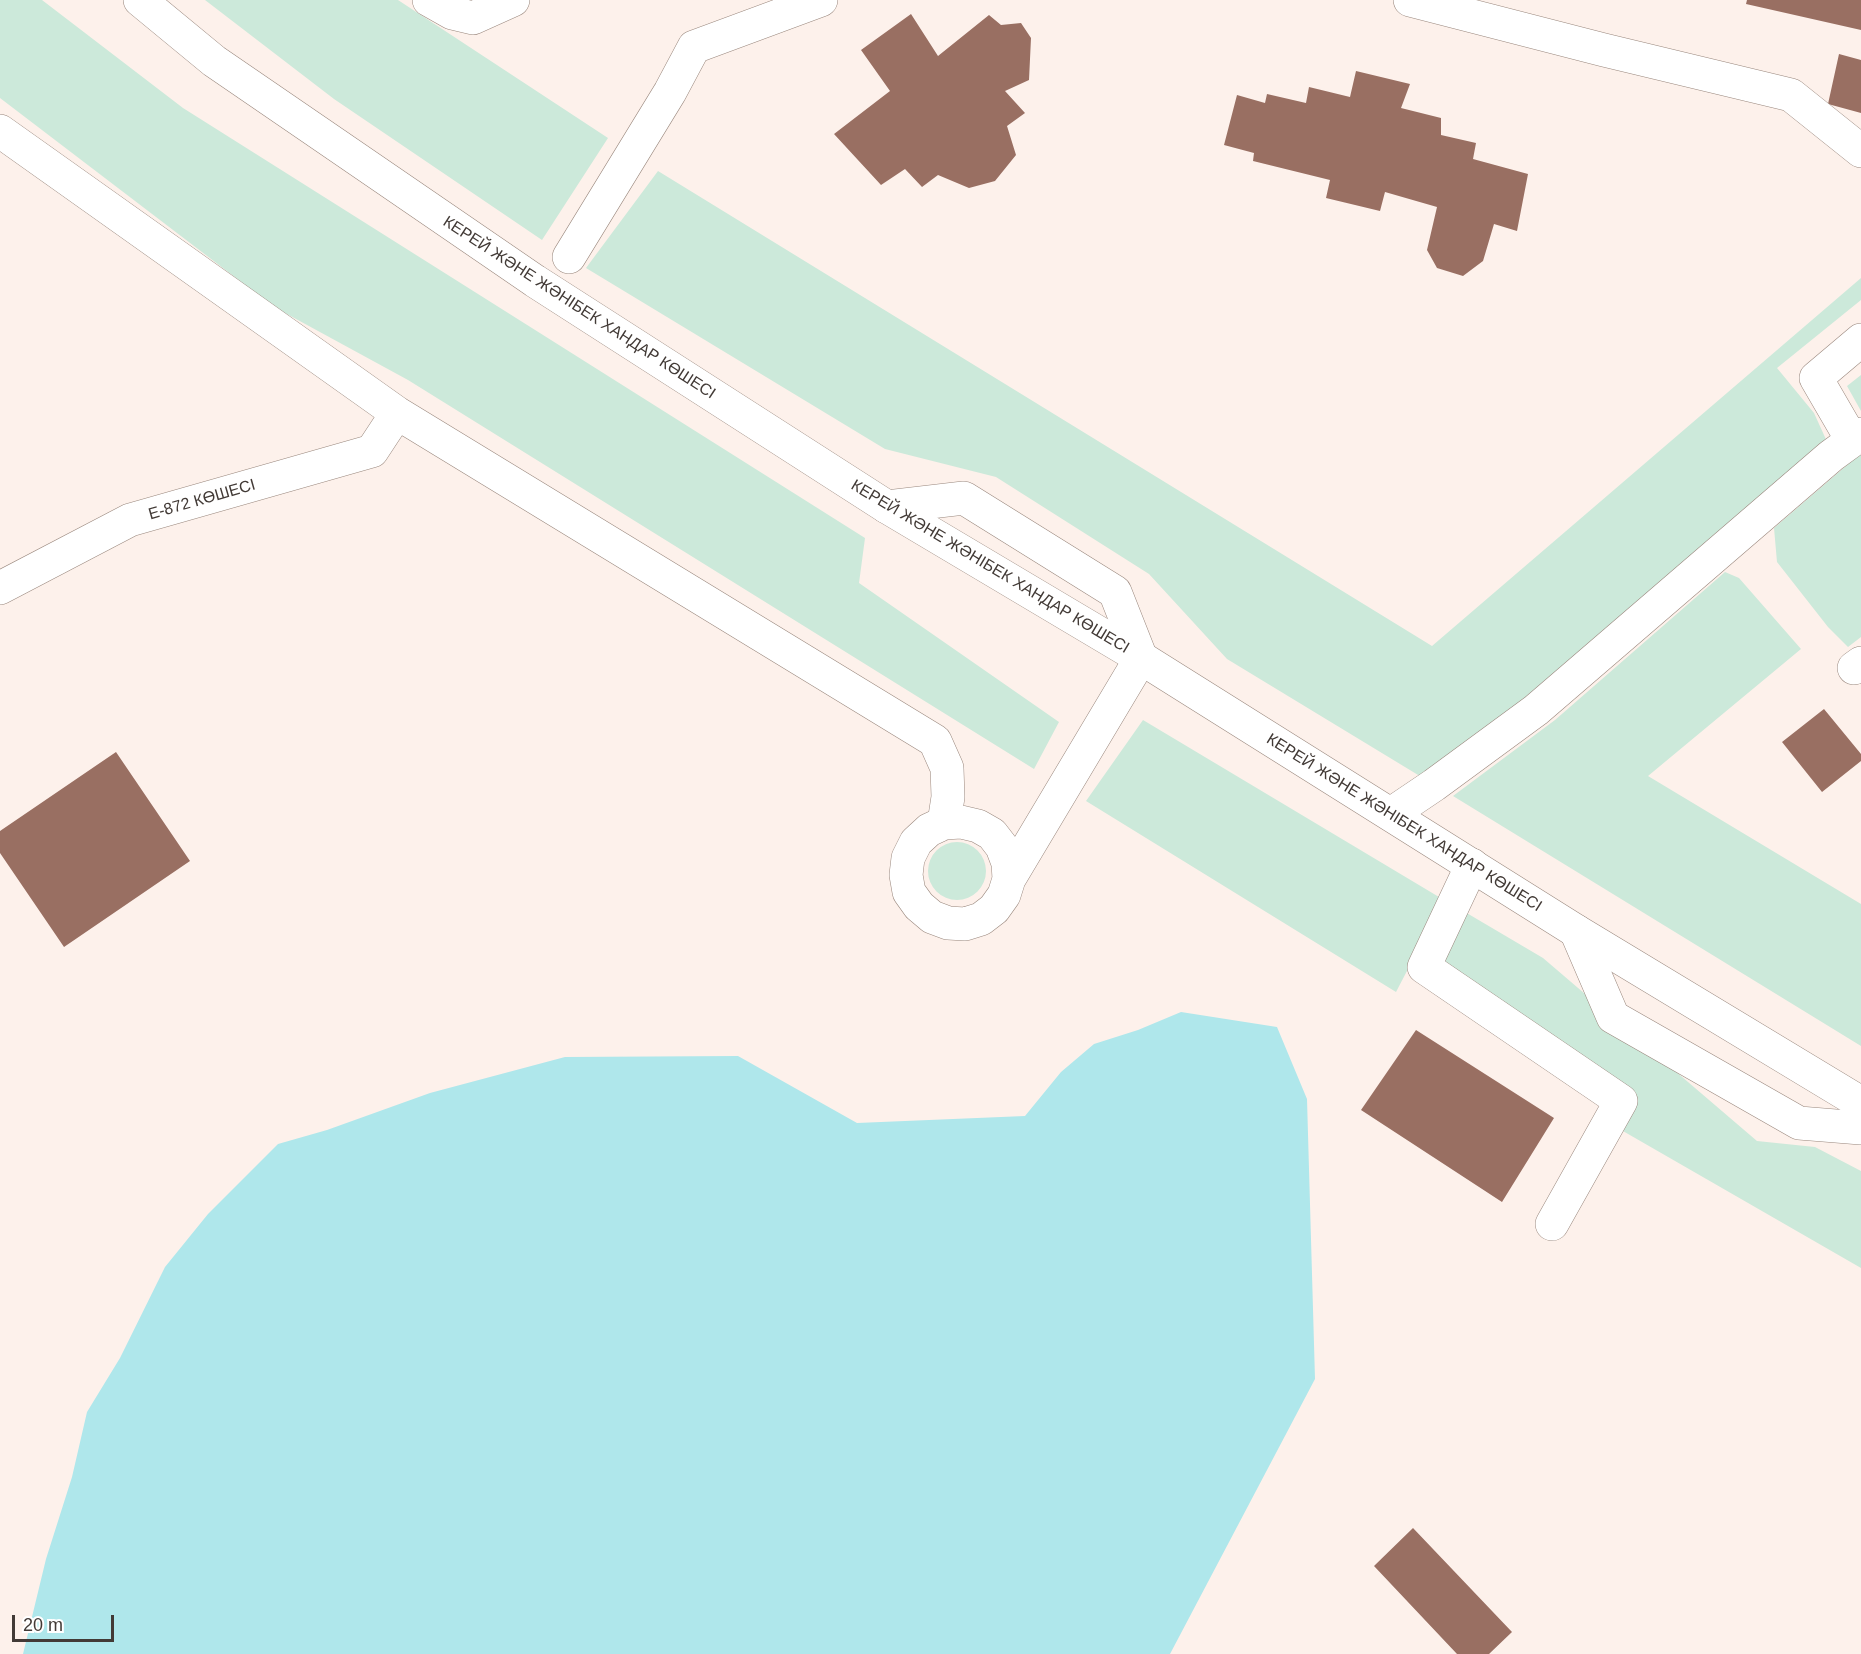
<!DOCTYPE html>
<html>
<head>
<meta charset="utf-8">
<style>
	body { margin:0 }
	#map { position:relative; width:1861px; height:1654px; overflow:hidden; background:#fdf1eb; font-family:Arial,sans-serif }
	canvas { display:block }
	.scale { position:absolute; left:12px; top:1615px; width:102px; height:27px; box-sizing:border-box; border:3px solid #423a36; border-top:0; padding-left:8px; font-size:18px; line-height:21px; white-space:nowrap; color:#423a36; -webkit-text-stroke:4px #fff; paint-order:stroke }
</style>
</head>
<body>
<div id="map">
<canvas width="1861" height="1654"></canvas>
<div class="scale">20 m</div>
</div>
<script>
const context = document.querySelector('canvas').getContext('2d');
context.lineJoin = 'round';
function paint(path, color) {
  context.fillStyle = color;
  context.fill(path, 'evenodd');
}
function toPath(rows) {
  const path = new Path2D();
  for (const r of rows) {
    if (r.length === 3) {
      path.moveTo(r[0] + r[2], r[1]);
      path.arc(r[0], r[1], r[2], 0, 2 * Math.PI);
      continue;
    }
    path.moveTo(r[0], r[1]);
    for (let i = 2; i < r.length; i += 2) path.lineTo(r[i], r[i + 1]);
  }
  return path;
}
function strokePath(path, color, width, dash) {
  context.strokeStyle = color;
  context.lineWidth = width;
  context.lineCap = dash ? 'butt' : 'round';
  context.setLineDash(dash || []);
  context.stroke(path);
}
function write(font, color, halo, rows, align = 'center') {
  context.font = font + ' Arial,sans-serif';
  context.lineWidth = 6;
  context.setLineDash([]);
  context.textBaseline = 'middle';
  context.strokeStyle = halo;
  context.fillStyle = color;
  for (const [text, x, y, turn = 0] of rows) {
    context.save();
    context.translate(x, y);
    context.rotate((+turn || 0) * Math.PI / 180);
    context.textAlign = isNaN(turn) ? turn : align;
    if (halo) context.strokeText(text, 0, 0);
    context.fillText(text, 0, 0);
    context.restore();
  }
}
const green = toPath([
	[0,0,42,0,183,108,865,538,859,583,1059,722,1034,769,408,380,274,307,0,98],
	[205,0,398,0,608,138,542,240,334,99],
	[658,171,1432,646,1861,278,1861,300,1777,368,1814,413,1829,446,1428,781,1227,659,1149,574,996,477,885,449,586,268],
	[1861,375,1861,411,1847,386],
	[1861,453,1861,637,1848,647,1828,627,1777,562,1774,528],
	[1725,572,1739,578,1801,649,1648,776,1861,904,1861,1046,1453,796,1555,720],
	[1143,720,1444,900,1396,992,1086,801],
	[957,871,29],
	[1465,912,1543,958,1757,1141,1815,1147,1861,1171,1861,1268,1609,1123,1621,1101,1434,976]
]);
const water = toPath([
	[1181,1012,1277,1027,1307,1099,1315,1379,1170,1654,23,1654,46,1559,72,1477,87,1412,120,1358,165,1267,208,1214,278,1144,327,1130,430,1093,565,1057,738,1056,857,1123,1025,1116,1061,1072,1094,1044,1138,1030]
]);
const building = toPath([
	[1747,0,1861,0,1861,30,1746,4],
	[911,14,938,56,989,15,1001,25,1021,23,1031,38,1029,80,1005,91,1025,113,1007,126,1016,155,995,181,969,188,938,175,922,187,905,169,881,185,834,134,890,91,861,50],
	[1839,54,1861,60,1861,113,1828,104],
	[1356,71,1410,84,1401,108,1441,118,1441,135,1476,143,1473,159,1528,174,1517,231,1494,224,1483,261,1463,276,1437,268,1427,250,1437,207,1385,192,1380,211,1326,198,1330,180,1253,161,1254,153,1224,145,1237,95,1265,103,1267,94,1306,103,1309,87,1350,97],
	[1824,709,1861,754,1861,761,1822,792,1782,742],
	[116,752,190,861,64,947,0,853,0,831],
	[1416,1030,1554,1118,1502,1202,1361,1110],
	[1413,1528,1512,1632,1489,1654,1457,1654,1374,1566]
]);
const minor = toPath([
	[429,0,452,13,473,18,513,0],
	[1410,0,1604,50,1791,95,1861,151],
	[0,131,397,413,935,741,947,768,948,797,944,823],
	[569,257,670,92,694,47,821,0],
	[1852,440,1816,378,1861,340],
	[887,507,964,498,1115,592,1141,658,1009,879,1004,895,994,909,981,919,965,924,948,923,932,917,919,906,909,892,906,875,908,858,916,842,929,830,944,823,961,822,978,826,992,834,1002,847,1008,863,1009,879],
	[0,588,130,520,372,451,397,413],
	[1854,668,1861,663],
	[1391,814,1434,785,1536,710,1831,456,1861,434],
	[1472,865,1424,967,1621,1101,1552,1224],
	[1576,931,1613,1017,1799,1123,1861,1128]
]);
const major = toPath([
	[140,0,214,61,535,281,887,507,1141,658,1576,931,1861,1103]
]);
const streetNames = [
	["КЕРЕЙ ЖӘНЕ ЖӘНІБЕК ХАНДАР КӨШЕСІ",579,308,33],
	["Е-872 КӨШЕСІ",202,500,-16],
	["КЕРЕЙ ЖӘНЕ ЖӘНІБЕК ХАНДАР КӨШЕСІ",990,567,31],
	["КЕРЕЙ ЖӘНЕ ЖӘНІБЕК ХАНДАР КӨШЕСІ",1404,823,32]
];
paint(green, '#cce9da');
paint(water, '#afe7eb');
paint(building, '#996f62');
strokePath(minor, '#99877d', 34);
strokePath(major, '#99877d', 34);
strokePath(minor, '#fff', 33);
strokePath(major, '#fff', 33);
write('16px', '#423a36', '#fff', streetNames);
</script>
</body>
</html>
